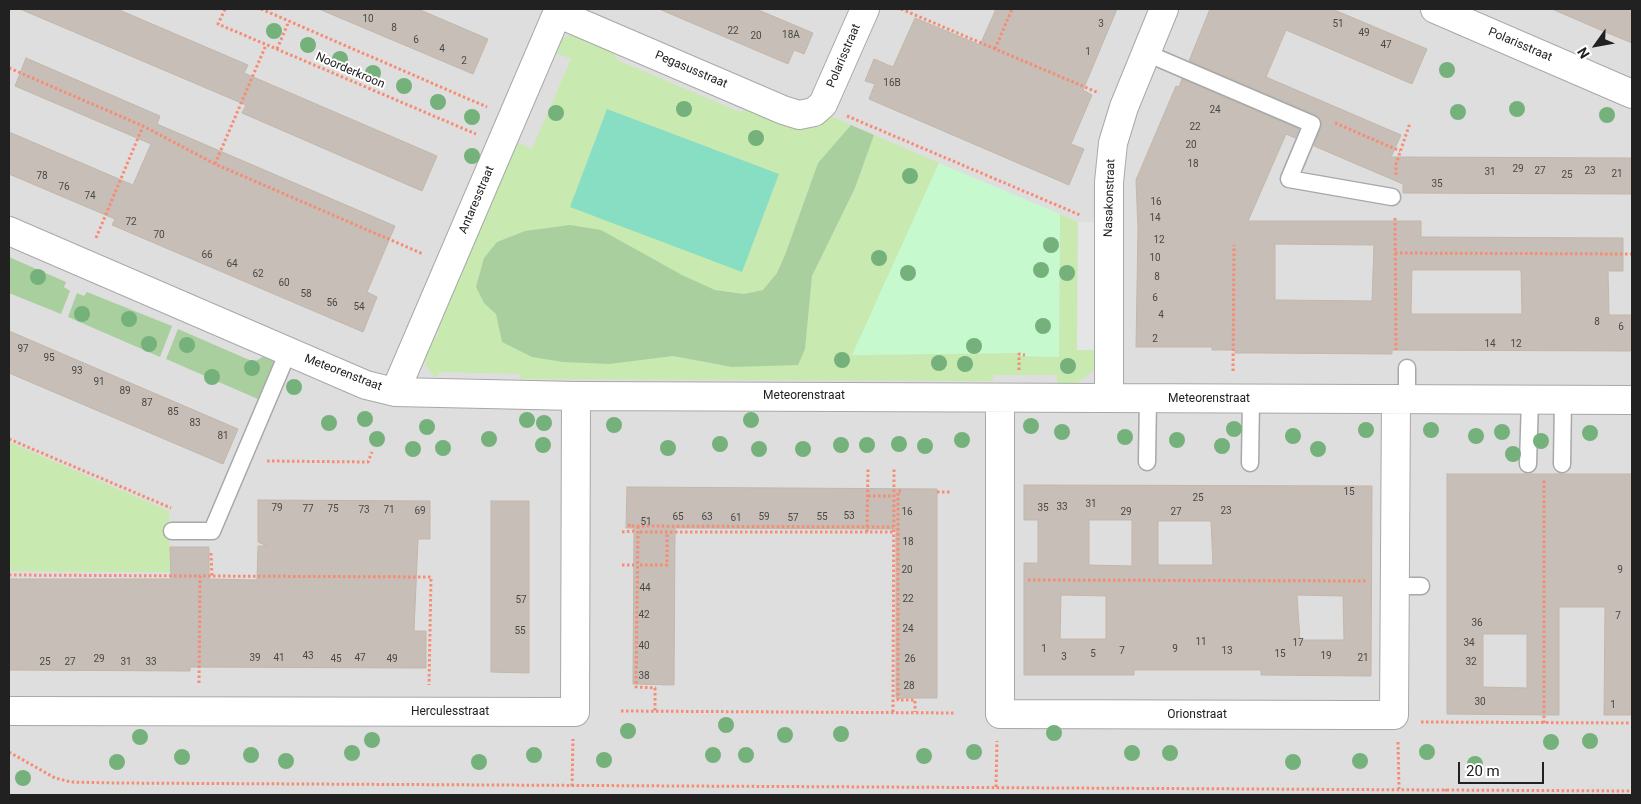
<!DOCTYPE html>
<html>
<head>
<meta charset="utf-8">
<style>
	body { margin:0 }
	#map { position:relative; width:1641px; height:804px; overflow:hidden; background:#f1efe8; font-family:Roboto,sans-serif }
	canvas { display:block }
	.frame { position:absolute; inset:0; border:10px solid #212121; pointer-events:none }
	.north { position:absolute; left:1571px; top:20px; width:50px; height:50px; -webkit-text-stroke:4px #fff; paint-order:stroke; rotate:238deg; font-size:14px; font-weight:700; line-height:20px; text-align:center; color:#212121 }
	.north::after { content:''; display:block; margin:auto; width:18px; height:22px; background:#212121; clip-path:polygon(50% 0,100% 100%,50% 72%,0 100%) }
	.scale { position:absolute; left:1458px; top:762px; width:86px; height:22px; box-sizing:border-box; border:2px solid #212121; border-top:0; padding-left:6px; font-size:15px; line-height:18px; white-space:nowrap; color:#212121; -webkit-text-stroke:4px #fff; paint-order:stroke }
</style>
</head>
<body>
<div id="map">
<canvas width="1641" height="804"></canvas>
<div class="frame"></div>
<div class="north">N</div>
<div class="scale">20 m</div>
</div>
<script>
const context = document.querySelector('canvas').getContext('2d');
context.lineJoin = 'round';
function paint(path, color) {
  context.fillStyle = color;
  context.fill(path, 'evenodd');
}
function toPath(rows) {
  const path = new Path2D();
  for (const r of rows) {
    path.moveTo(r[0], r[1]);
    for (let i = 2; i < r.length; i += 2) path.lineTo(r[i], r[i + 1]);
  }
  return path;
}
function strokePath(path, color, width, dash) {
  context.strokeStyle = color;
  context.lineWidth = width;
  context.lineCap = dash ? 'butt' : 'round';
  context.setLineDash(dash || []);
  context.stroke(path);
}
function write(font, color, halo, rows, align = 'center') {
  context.font = font + ' Roboto,sans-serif';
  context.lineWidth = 4;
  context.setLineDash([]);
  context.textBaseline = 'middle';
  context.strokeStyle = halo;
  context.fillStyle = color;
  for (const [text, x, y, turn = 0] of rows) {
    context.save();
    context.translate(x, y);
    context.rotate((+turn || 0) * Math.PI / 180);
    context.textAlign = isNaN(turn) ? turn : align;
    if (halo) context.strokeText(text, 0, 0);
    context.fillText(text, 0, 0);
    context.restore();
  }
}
const residential = toPath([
	[9,9,1632,9,1632,795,9,795]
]);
const grass = toPath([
	[578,32,608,44,617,60,740,112,754,106,806,127,819,124,828,115,851,125,818,163,785,255,777,273,763,290,744,294,715,290,682,275,525,231,497,242,484,258,476,287,484,303,496,314,502,342,532,357,642,359,673,356,732,367,805,349,812,276,855,188,874,135,939,163,853,355,1020,353,1020,356,1059,357,1060,214,1078,222,1077,349,1097,350,1095,368,1086,377,1076,383,1057,383,1057,375,993,375,993,381,520,379,520,374,439,372,437,377,432,374,426,366,424,356,432,334,437,337,439,333,434,329,514,141,532,149,571,59,552,51,565,37],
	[9,442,169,511,170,572,9,571]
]);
const forest = toPath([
	[851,125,874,135,855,188,812,276,805,349,798,365,732,367,673,356,609,364,563,362,532,357,502,342,496,314,484,303,476,287,484,258,497,242,525,231,570,225,601,230,682,275,715,290,744,294,763,290,777,273,785,255,818,163],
	[9,257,66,282,64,287,70,291,61,314,9,293],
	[87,292,172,326,160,357,68,317,77,293,84,296],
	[178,329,254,362,264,356,276,362,260,400,166,359]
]);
const park = toPath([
	[939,163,1060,214,1059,357,1020,356,1020,353,852,355]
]);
const pitch = toPath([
	[607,109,779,174,742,272,570,207]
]);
const parking = toPath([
	[1078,222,1098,222,1097,350,1077,350]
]);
const building = toPath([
	[20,9,117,9,248,65,244,73,437,156,422,191,242,113,246,105,20,9],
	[319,9,418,9,488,39,473,74,319,9],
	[659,9,756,9,813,33,804,54,794,50,788,64,659,9],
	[996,9,1117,9,1083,90,1092,95,1071,144,1084,149,1069,185,869,99,875,84,865,81,874,59,893,67,915,18,980,45,996,9],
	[1210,9,1332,9,1427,49,1412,84,1286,30,1266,77,1401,135,1391,157,1632,158,1632,194,1403,193,1403,184,1314,146,1322,123,1316,115,1189,61,1210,9],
	[1552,9,1632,9,1632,43,1603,31,1552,9],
	[26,58,160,116,157,124,395,226,367,292,377,297,363,332,112,225,115,219,9,174,9,132,133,185,151,144,15,86,26,58],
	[1182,79,1299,129,1295,138,1286,134,1248,221,1421,221,1421,237,1623,238,1623,271,1608,271,1609,315,1632,315,1632,351,1392,350,1392,354,1264,353,1235,353,1235,350,1212,350,1212,347,1136,347,1138,229,1136,180,1176,86,1179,87,1182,79],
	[1275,244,1374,245,1372,301,1275,300,1275,244],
	[1412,270,1521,270,1522,314,1411,314,1412,270],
	[9,331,238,429,223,464,9,373,9,331],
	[1447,474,1632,474,1632,715,1604,715,1605,607,1559,607,1559,715,1447,714,1447,474],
	[1483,634,1527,634,1527,688,1483,687,1483,634],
	[1024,485,1372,486,1371,676,1261,675,1261,670,1134,670,1134,675,1024,675,1024,563,1038,563,1038,520,1024,520,1024,485],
	[1089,520,1132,520,1132,566,1089,565,1089,520],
	[1158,521,1211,521,1213,565,1158,565,1158,521],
	[1061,595,1106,596,1106,639,1060,639,1061,595],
	[1297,595,1343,596,1344,640,1300,640,1297,595],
	[627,487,937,489,937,698,896,698,896,529,675,528,674,685,633,684,634,528,626,528,627,487],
	[258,500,430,501,430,539,418,539,414,631,426,631,426,668,190,667,190,671,9,670,9,579,171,579,170,547,209,547,209,579,257,580,258,546,267,546,258,542,258,500],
	[491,501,529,501,529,673,491,672,491,501]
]);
const path = toPath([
	[225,9,218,24,476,134],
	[261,9,487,107],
	[901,9,1099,93],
	[277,49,289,21],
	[995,49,1012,9],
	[9,68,143,126,215,164,423,254],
	[847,116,1080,215],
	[1335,123,1400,151],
	[215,164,266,45],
	[1396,175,1396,164,1410,123],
	[1395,218,1396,350],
	[96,238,143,126],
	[1395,253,1632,254],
	[1019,370,1019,354,1025,355],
	[1233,371,1234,245],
	[9,439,171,508],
	[267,461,368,462,372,452],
	[901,491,898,491,898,700,915,700,915,712],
	[937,492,950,492],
	[868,496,893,496],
	[630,524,629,526,893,527],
	[638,526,636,687,655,688,655,711],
	[622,532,634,531],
	[640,532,893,532],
	[867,532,868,467],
	[211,553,212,576],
	[622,565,634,565],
	[640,565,667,565,667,532],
	[9,575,200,576],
	[1028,580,1367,581],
	[199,683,200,576,431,577,429,685],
	[621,711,955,713],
	[893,712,894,468],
	[1421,722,1632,723],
	[1544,723,1544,479],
	[1398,742,1399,789],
	[9,752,55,778,71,782,116,783,1632,791],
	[572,786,573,739],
	[996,787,997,741],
	[1446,789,1446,795]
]);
const lane = toPath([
	[1146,53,1312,124,1289,179,1392,197],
	[1407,399,1407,368],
	[1147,462,1148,398],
	[1250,463,1251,399],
	[1528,464,1530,399],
	[1562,464,1563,400],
	[172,531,212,531,288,352],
	[1395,586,1421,586]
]);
const street = toPath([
	[1435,9,1632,94],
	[557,13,783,110,799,115,814,112,823,104,865,9],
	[9,231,366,385,395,392,576,396,1632,400],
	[395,392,559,9],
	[1000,398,1000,714,1356,715,1394,715,1396,399],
	[1109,398,1109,182,1113,143,1124,107,1164,9],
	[9,711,575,712,576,396]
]);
const trees = [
	[274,31],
	[308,45],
	[340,59],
	[1447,70],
	[373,73],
	[404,86],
	[438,102],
	[684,109],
	[1517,109],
	[1458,112],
	[556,113],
	[1607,115],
	[472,117],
	[756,138],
	[472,156],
	[910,176],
	[1051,245],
	[879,258],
	[1041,270],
	[908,273],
	[1067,273],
	[38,277],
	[82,314],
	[129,319],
	[1043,326],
	[149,344],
	[187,345],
	[974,346],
	[842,360],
	[939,363],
	[965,364],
	[1068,366],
	[252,368],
	[212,377],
	[294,387],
	[365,419],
	[527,420],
	[751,420],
	[329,423],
	[544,423],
	[614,425],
	[1031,426],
	[427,427],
	[1234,429],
	[1366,430],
	[1431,430],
	[1062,432],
	[1502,432],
	[1590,433],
	[1293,436],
	[1476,436],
	[1125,437],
	[377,439],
	[489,439],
	[962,440],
	[1177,440],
	[1541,441],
	[720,444],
	[899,444],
	[543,445],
	[841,445],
	[867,445],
	[925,446],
	[1222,446],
	[443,448],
	[668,448],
	[413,449],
	[759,449],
	[803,449],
	[1318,449],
	[1513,454],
	[726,725],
	[628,731],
	[1054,733],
	[841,734],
	[785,735],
	[140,737],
	[372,740],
	[1590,741],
	[1551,742],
	[974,752],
	[1427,752],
	[352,753],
	[1132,753],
	[1170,753],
	[251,755],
	[534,755],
	[713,755],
	[746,755],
	[924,756],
	[182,757],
	[604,760],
	[286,761],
	[1360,761],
	[117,762],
	[479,762],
	[1293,762],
	[1475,764],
	[23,778]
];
const numberNames = [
	["10",368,19],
	["3",1101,24],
	["51",1338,24],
	["8",394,28],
	["22",733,31],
	["49",1364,33],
	["18A",791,35],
	["20",756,36],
	["6",416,40],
	["47",1386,45],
	["4",442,49],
	["1",1088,52],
	["2",464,61],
	["16B",892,83],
	["24",1215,110],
	["22",1195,127],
	["20",1191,145],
	["18",1193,164],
	["29",1518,169],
	["27",1540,171],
	["23",1590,171],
	["31",1490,172],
	["21",1617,174],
	["25",1567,175],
	["78",42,176],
	["35",1437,184],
	["76",64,187],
	["74",90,196],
	["16",1156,202],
	["14",1155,218],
	["72",131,222],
	["70",159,235],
	["12",1159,240],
	["66",207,255],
	["10",1155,258],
	["64",232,264],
	["62",258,274],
	["8",1157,277],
	["60",284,283],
	["58",306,294],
	["6",1155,298],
	["56",332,303],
	["54",359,307],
	["4",1161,315],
	["8",1597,322],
	["6",1621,327],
	["2",1155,339],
	["14",1490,344],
	["12",1516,344],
	["97",23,349],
	["95",49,358],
	["93",77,371],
	["91",99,382],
	["89",125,391],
	["87",147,403],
	["85",173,412],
	["83",195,423],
	["81",223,436],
	["15",1349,492],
	["25",1198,498],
	["31",1091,504],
	["33",1062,507],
	["79",277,508],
	["35",1043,508],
	["77",308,509],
	["75",333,509],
	["73",364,510],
	["71",389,510],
	["69",420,511],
	["23",1226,511],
	["16",907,512],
	["29",1126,512],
	["27",1176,512],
	["53",849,516],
	["65",678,517],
	["63",707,517],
	["59",764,517],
	["55",822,517],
	["61",736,518],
	["57",793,518],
	["51",646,522],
	["18",908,542],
	["20",907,570],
	["9",1620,570],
	["44",645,588],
	["22",908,599],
	["57",521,600],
	["42",644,615],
	["7",1618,616],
	["36",1477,623],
	["24",908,629],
	["55",520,631],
	["11",1201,642],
	["17",1298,643],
	["34",1469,643],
	["40",644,646],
	["1",1044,649],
	["9",1175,649],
	["7",1122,651],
	["13",1227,651],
	["5",1093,654],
	["15",1280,654],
	["43",308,656],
	["19",1326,656],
	["3",1064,657],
	["39",255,658],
	["41",279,658],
	["47",360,658],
	["21",1363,658],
	["29",99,659],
	["45",336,659],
	["49",392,659],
	["26",910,659],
	["25",45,662],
	["27",70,662],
	["31",126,662],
	["33",151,662],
	["32",1471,662],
	["38",644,676],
	["28",909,686],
	["30",1480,702],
	["1",1613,705]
];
const streetNames = [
	["Polarisstraat",1520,45,23],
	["Polarisstraat",844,56,-67],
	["Pegasusstraat",691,70,23],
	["Noorderkroon",350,71,23],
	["Nasakonstraat",1110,198,-88],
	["Antaresstraat",477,200,-67],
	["Meteorenstraat",343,373,21],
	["Meteorenstraat",804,396],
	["Meteorenstraat",1209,399],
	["Herculesstraat",450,712],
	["Orionstraat",1197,715]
];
paint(residential, '#dfdede');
paint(grass, '#c8e9b0');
paint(forest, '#a9cf9e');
paint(park, '#c7f9cf');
paint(pitch, '#88dec3');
paint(parking, '#e5e5e5');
paint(building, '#c6beb7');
strokePath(building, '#c3b7aa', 1);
strokePath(lane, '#a8a8a8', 19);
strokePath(street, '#a8a8a8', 30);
strokePath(path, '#f78b73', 3, [2.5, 2.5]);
strokePath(lane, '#fff', 16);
strokePath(street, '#fff', 28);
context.fillStyle = '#75b17b';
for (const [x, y] of trees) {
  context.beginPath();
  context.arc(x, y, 8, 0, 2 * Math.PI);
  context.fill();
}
write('10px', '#4a4846', null, numberNames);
write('12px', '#212121', '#fff', streetNames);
</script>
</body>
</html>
